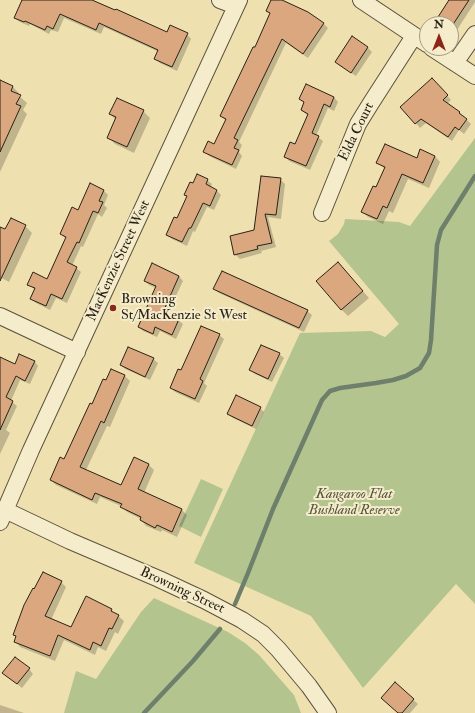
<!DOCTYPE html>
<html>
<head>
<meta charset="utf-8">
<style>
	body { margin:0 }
	#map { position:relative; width:475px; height:713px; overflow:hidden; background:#efe1af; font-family:"IM FELL Double Pica",serif }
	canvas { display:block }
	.north { position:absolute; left:419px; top:16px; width:40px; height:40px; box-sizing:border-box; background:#f5eccb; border:1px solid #a49b83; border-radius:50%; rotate:0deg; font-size:11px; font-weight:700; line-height:16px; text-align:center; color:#2a2217 }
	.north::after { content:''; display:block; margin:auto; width:14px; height:18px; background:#8f2418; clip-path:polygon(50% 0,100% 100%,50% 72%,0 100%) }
</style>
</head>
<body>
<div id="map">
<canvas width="475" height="713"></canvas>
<div class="north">N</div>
</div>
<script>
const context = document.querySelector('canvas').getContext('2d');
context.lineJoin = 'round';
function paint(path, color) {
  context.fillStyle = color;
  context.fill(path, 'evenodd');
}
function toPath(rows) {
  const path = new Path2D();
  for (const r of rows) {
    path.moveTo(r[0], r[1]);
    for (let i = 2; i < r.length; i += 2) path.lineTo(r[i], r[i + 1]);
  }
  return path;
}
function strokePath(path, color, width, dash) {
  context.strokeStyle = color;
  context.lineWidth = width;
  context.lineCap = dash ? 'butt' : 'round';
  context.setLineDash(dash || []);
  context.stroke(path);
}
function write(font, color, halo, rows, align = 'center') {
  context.font = font + ' "IM FELL Double Pica",serif';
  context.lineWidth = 4;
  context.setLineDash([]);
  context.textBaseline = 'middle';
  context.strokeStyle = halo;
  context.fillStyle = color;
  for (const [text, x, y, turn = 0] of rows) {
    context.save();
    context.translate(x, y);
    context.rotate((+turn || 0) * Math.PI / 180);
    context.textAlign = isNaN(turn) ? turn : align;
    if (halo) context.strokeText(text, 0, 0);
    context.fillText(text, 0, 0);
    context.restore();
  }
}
const green = toPath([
	[475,138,475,604,456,584,363,688,311,616,194,563,300,333,371,331,385,337,399,324,329,241,338,234,344,224,345,219,399,222,410,226],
	[201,479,223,489,201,537,179,526],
	[154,598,228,632,245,643,259,655,294,695,301,713,64,713,76,671,96,679,141,612]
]);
const shadow = toPath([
	[23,0,90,0,167,33,187,34,191,39,177,71,160,63,155,59,159,52,104,27,101,34,64,18,58,32,51,30,49,34,30,24,29,26,20,22,15,18],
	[272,0,279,0,307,13,324,24,328,28,308,58,286,43,239,142,242,145,239,152,242,156,236,169,209,156,205,152,215,146,226,121,221,116,255,49,271,14,267,11],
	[450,0,475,0,475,2,457,30,451,26,451,24,448,24,439,16],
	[352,37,368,48,372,52,356,76,340,66,336,62],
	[0,81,13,87,19,93,18,95,27,103,23,110,27,114,0,172],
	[437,84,451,100,447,104,459,112,471,124,464,134,459,130,452,141,426,123,420,128,402,107],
	[306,86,334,97,338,102,334,111,328,108,316,136,323,141,310,170,289,161,285,156,295,145,308,116,302,110,305,104,300,99],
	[143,111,150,118,134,153,115,144,108,137,116,120,110,114],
	[435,156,440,162,429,188,408,179,393,213,389,211,383,224,368,217,362,212,376,188,385,169,378,163,417,159],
	[280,179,285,184,281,219,268,217,276,247,261,251,262,253,240,259,235,254,255,231],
	[207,180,212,184,210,188,217,191,221,195,214,210,207,207,195,232,193,231,187,246,172,239,167,235,177,219,193,184],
	[90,185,104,191,108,195,104,205,107,208,102,217,98,214,83,247,81,246,72,266,76,268,81,272,67,303,56,298,50,310,36,303,31,298,35,290,28,284,48,280,66,239,61,234,78,211],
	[25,226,32,233,9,282,0,277,0,228,6,231],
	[338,263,369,298,348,316,341,309],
	[152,264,179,276,183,281,167,315,178,320,183,324,176,339,160,331,157,337,143,331,139,327,156,288,149,285,145,281],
	[214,289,307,311,312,315,304,332,219,293],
	[219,335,224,339,204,383,207,386,199,403,175,392,171,388,181,372],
	[279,354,284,358,272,382,255,374,250,370],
	[0,358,15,365,34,361,38,366,30,384,20,380,11,401,17,406,6,430,10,433,0,454],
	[153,359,158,363,150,380,125,369,121,365],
	[112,370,125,376,130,381,110,427,107,426,86,470,121,486,134,458,149,465,154,470,144,493,182,510,187,515,177,537,162,530,161,532,146,526,141,520,141,519,127,512,121,506,100,497,97,504,56,485,51,480,64,461,93,405,107,381],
	[260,408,264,412,256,429,233,418,228,414],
	[61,582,66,587,51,620,72,628,111,610,124,621,118,634,115,632,106,651,98,647,95,655,64,640,55,661,20,647,15,641,17,637,14,635],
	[29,669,33,674,22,688,8,677],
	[395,684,418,704,410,713,399,713],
	[0,705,24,713,0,713]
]);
const stream = toPath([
	[235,604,248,573,273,509,322,400,330,391,340,388,376,383,393,380,406,376,420,368,429,353,431,340,437,245,441,230,475,176],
	[144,713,193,661,220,629]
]);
const building = toPath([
	[22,0,92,0,115,10,116,9,167,32,170,25,188,33,172,67,154,59,158,50,99,23,96,30,60,14,53,29,47,26,45,30,25,21,24,22,14,18,22,0],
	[271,0,282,0,308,12,324,23,303,54,282,39,234,138,238,140,234,148,239,150,232,165,203,152,208,141,214,144,226,119,220,116,253,47,255,47,270,13,266,11,271,0],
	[449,0,469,0,452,26,451,24,449,24,438,17,449,0],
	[352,36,368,47,351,73,335,62,352,36],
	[432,78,448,95,443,100,460,112,459,113,467,119,459,130,455,127,448,137,421,119,415,124,400,107,432,78],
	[0,80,13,86,11,91,21,95,16,104,21,106,0,152,0,80],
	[306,84,334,97,330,107,324,104,312,133,319,136,306,166,284,157,290,142,295,144,308,114,301,110,304,102,299,99,306,84],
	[117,98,144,110,127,147,107,138,116,117,109,114,117,98],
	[385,144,417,158,420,149,435,156,423,183,402,174,387,208,383,206,377,219,361,212,373,186,376,187,385,167,376,163,385,144],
	[197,174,208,179,206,184,217,190,210,206,203,203,191,228,189,228,182,242,166,235,174,217,177,218,187,196,184,195,190,182,193,183,197,174],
	[261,176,281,178,276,215,265,214,272,243,257,246,258,249,234,255,230,236,254,230,261,176],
	[90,183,104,190,99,201,103,202,98,213,93,211,79,243,77,242,67,262,77,267,62,299,51,294,46,306,30,299,35,288,27,285,33,272,47,279,66,237,60,234,72,207,78,210,90,183],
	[11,218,26,225,0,281,0,227,5,229,11,218],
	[338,262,363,291,341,310,316,281,338,262],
	[152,263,179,276,163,312,179,319,172,335,155,327,153,334,138,327,156,286,144,281,152,263],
	[222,271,308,310,299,328,213,289,222,271],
	[201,326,220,334,200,379,203,381,195,399,170,388,178,369,181,370,201,326],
	[261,345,280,353,268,379,249,370,261,345],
	[128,347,154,358,145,377,120,365,128,347],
	[19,354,35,361,25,381,16,376,6,397,13,401,0,430,0,357,15,364,19,354],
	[111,369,125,375,104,423,101,421,80,467,121,485,134,457,149,464,138,489,182,509,172,532,157,525,155,528,140,520,141,517,120,507,122,504,95,493,92,500,50,480,60,457,64,459,90,403,92,404,103,379,106,380,111,369],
	[236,395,261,407,252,426,227,414,236,395],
	[43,572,62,581,45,616,71,627,86,596,112,609,111,611,119,615,112,629,109,628,101,646,93,642,90,650,58,635,50,656,14,642,16,636,13,635,24,605,33,588,34,589,43,572],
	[15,657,30,668,17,684,2,673,15,657],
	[395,682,414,699,402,713,398,713,381,698,395,682]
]);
const minor = toPath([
	[220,0,236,6],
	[361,0,427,44],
	[432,48,475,76],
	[455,63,475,34],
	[322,213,358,124,371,103,414,36],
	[0,316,77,352],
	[5,510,70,541,159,579,204,600,242,620,263,634,278,649,309,686,328,713],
	[0,522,31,450,239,0]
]);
const markers = [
	[113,308,4,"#8f2418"]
];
const streetNames = [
	["Elda Court",357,132,-64],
	["MacKenzie Street West",119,261,-65],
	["Browning Street",182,591,25]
];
const poiNames = [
	["Browning",121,300],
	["St/MacKenzie St West",121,316]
];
const parkNames = [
	["Kangaroo Flat",354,495],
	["Bushland Reserve",354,511]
];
paint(green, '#b3c48f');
paint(shadow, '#0003');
strokePath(stream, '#6e806c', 4.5);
paint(building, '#dba77f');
strokePath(building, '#2a2217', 1);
strokePath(minor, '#5b523d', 18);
strokePath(minor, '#f5eccb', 16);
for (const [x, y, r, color] of markers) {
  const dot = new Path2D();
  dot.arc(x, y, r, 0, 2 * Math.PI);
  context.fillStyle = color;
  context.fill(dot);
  strokePath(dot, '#f5eccb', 1.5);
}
write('14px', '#2a2217', '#f5eccb', streetNames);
write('14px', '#2a2217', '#f5eccb', poiNames, 'left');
write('italic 14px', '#53533b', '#f5eccb', parkNames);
</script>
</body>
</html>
